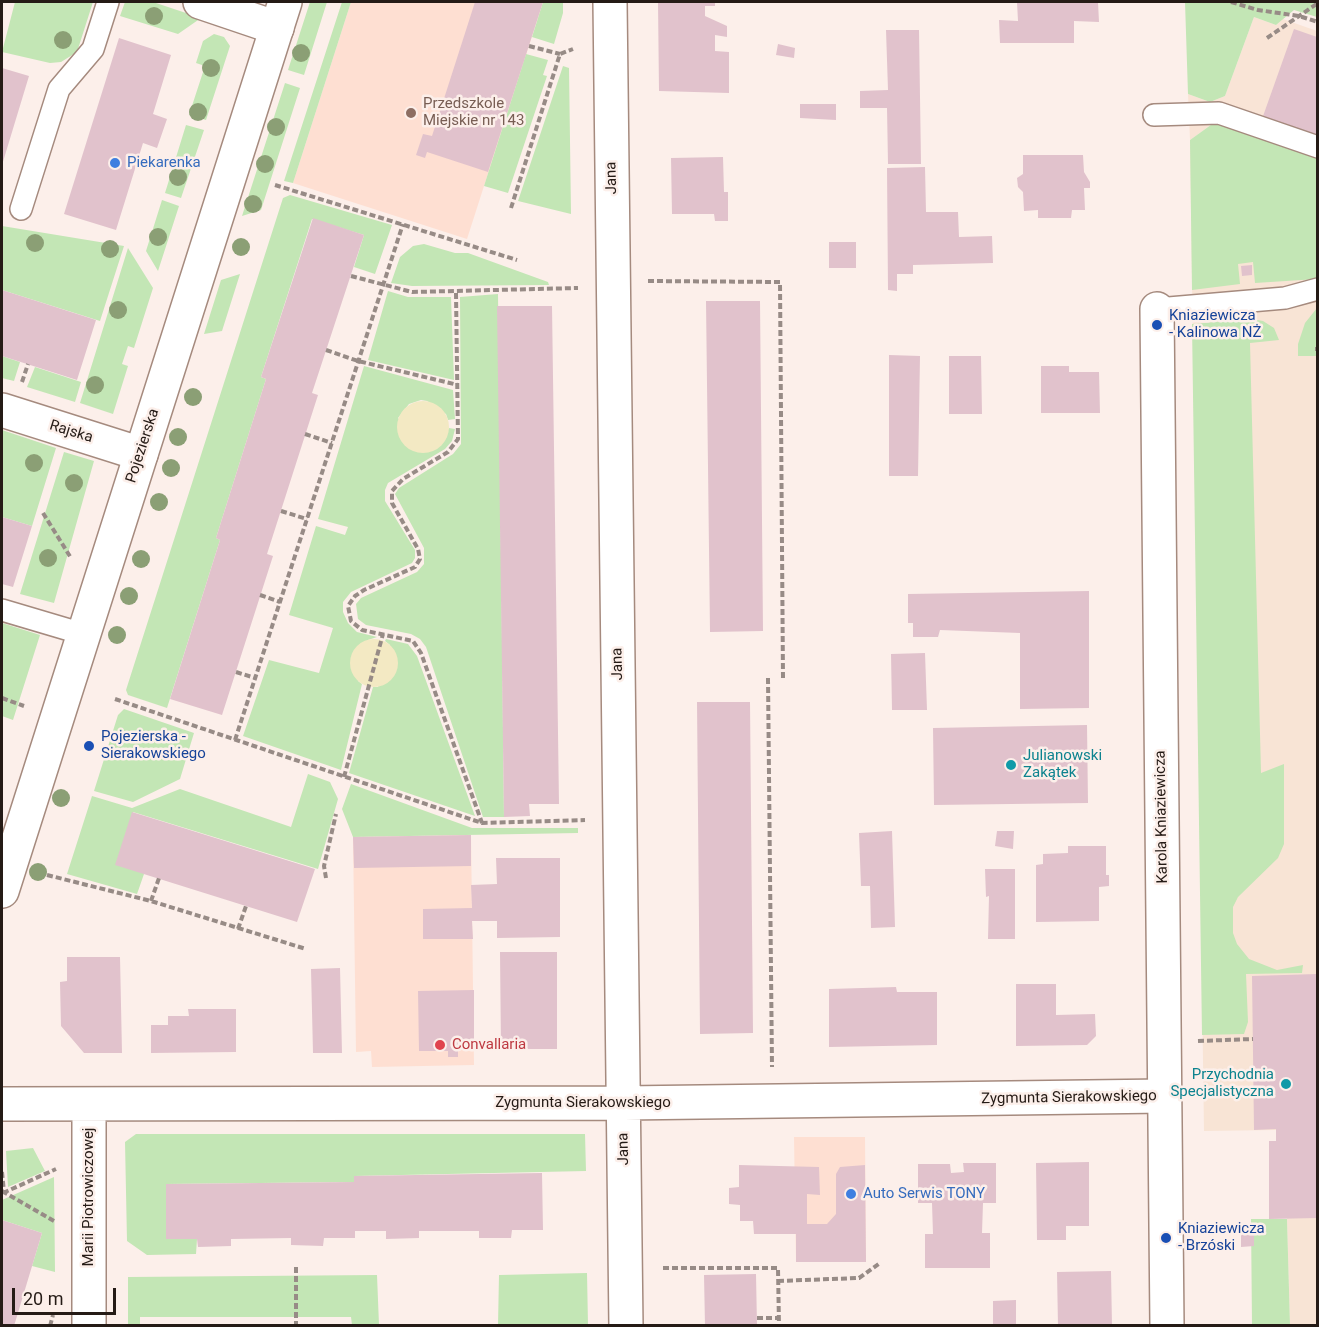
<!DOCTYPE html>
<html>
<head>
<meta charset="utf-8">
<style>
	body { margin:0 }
	#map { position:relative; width:1319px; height:1327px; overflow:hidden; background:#fcefea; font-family:Roboto,sans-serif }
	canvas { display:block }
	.frame { position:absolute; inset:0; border:3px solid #251b16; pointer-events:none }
	.scale { position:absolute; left:12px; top:1288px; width:104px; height:27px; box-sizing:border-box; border:3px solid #251b16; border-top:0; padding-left:8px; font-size:18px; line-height:21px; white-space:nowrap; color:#251b16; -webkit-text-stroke:4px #fcefea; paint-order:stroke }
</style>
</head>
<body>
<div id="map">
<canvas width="1319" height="1327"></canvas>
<div class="frame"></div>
<div class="scale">20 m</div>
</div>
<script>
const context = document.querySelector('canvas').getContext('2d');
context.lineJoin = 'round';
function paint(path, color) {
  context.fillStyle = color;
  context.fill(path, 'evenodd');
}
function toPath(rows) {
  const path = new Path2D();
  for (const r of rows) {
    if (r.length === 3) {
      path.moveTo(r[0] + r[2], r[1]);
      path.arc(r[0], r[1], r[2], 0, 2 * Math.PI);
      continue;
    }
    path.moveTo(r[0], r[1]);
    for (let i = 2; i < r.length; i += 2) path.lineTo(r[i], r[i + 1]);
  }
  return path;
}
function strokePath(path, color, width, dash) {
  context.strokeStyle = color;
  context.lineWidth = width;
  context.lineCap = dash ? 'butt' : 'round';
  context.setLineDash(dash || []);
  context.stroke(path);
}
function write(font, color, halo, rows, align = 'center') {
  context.font = font + ' Roboto,sans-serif';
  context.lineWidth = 5;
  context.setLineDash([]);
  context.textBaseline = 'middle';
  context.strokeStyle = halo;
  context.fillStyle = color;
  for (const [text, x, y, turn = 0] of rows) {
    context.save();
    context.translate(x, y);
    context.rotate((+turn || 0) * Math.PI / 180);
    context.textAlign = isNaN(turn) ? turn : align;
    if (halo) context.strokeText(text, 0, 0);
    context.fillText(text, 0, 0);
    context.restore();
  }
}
const built = toPath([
	[351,2,543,2,467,239,293,183],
	[471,835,474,1065,372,1067,371,1051,356,1052,353,837],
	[794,1137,865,1137,866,1262,796,1262]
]);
const industrial = toPath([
	[1254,17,1276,25,1283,19,1317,31,1317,158,1215,122,1190,140,1188,94,1210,102,1225,96]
]);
const medical = toPath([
	[1190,140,1317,158,1317,1325,1290,1325,1287,1219,1276,1130,1204,1131]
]);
const green = toPath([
	[15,2,93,2,77,52,61,62,50,63,2,52],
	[125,2,153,2,201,18,178,34,120,16],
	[310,2,327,2,304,75,288,70],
	[342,2,351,2,293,183,284,181],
	[543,2,563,2,563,13,554,44,532,37],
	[1185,2,1317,2,1317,17,1294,10,1276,25,1254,17,1225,96,1210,102,1188,94],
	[214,34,224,37,230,46,206,120,189,115,205,66,196,63,203,41],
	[526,54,548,60,543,75,547,76,508,193,484,186],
	[563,66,569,68,571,214,518,201],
	[285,83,300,88,261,210,242,216],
	[1215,122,1317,158,1317,279,1255,283,1253,262,1238,264,1240,284,1192,290,1190,140],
	[186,125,204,130,181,198,165,193],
	[290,195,392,225,375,274,354,267,364,235,312,219,261,377,266,379,216,538,220,540,167,708,128,695,126,690,283,198],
	[162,200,179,206,158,271,146,251],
	[2,226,124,246,100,321,2,290],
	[424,244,455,253,468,253,548,282,549,285,412,286,391,283,400,257,413,246],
	[128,248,153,288,134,348,128,346,122,364,128,366,113,414,80,403],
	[240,274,222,331,204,334,221,280],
	[388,291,408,297,451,297,454,380,368,360],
	[498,294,504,817,483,817,426,647,420,639,411,634,366,625,358,619,356,604,361,598,417,572,424,564,424,548,395,494,399,488,453,454,461,444,460,297],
	[1317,308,1317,356,1298,356,1298,344,1305,323],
	[1252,319,1263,321,1274,328,1279,340,1250,343,1261,773,1284,764,1284,844,1278,858,1238,897,1233,907,1233,933,1237,944,1249,959,1277,970,1303,965,1302,973,1246,974,1248,1022,1244,1034,1202,1035,1192,324],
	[2,356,20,362,14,381,2,378],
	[364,366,453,390,455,419,448,420,446,414,427,401,421,400,409,404,398,418,428,452,437,448,449,428,455,429,452,441,445,449,388,483,385,490,385,501,415,550,415,558,412,563,351,592,343,602,343,612,348,623,357,632,377,637,368,640,358,681,362,684,341,770,243,736,269,660,319,673,333,628,289,615,316,526,345,535,348,527,318,519],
	[35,367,81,382,75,402,27,387],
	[2,430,56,448,32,526,2,517],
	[64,452,94,461,54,603,20,594],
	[2,623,40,635,13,720,2,716],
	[386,639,408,644,417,656,475,816,349,773,373,687,378,687,390,645,385,641],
	[124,709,194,733,180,779,133,802,94,791,118,715],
	[308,774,330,782,338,799,318,869,133,812,144,874,137,894,67,874,92,796,132,808,180,789,291,827],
	[351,784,472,828,578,828,578,833,353,837,342,809],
	[136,1134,585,1134,586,1171,355,1176,354,1182,166,1184,166,1239,197,1239,196,1254,147,1255,127,1241,125,1142],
	[33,1148,45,1171,8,1187,6,1151],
	[54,1177,55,1272,32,1266,42,1233,2,1220,2,1200],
	[1251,1219,1287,1219,1290,1325,1252,1325],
	[587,1273,588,1325,498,1325,499,1275],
	[377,1275,379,1325,352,1325,351,1317,140,1317,140,1325,128,1325,128,1277]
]);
const sand = toPath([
	[423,427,26],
	[374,663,24]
]);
const building = toPath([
	[475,2,543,2,488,172,427,152,425,158,416,155,423,134,432,136],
	[658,2,715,2,715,6,705,6,705,16,727,26,727,37,715,35,715,51,729,52,729,93,659,91],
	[1017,2,1098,2,1099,22,1074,21,1074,43,1000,43,999,20,1018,21],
	[1294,29,1317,37,1317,138,1262,119],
	[886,30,919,30,921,164,888,164,887,108,860,108,860,91,888,90],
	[119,38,171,55,153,114,167,119,157,148,143,143,116,230,64,214],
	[778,44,795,48,794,58,776,55],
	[2,68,29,76,2,165],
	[800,104,836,104,836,120,800,118],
	[1023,155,1083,155,1084,172,1090,182,1090,188,1084,188,1085,210,1072,210,1071,218,1038,218,1038,210,1024,211,1023,192,1018,187,1017,178,1023,174],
	[723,157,724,192,728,192,728,221,715,221,714,214,672,214,671,158],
	[925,167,926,212,958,212,959,237,992,236,993,263,913,265,913,274,897,274,897,291,888,290,887,168],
	[313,218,364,235,312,393,318,395,267,554,273,556,222,715,170,699,220,540,216,538,266,379,261,377],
	[829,242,856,242,856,268,829,268],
	[1252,265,1252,275,1242,276,1241,266],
	[2,290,96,320,77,380,2,356],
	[706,301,760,301,763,631,710,632],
	[497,306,552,306,559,804,529,804,530,816,504,817],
	[889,355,920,356,918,476,889,476],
	[949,356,981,356,982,414,949,414],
	[1041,366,1069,366,1069,372,1099,372,1100,413,1041,413],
	[2,517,32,526,13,587,2,584],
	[1089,591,1089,708,1020,709,1020,633,940,630,938,637,913,637,913,623,908,623,908,594],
	[925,653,927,710,892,710,891,654],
	[697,702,750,702,753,1033,700,1034],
	[1087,725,1088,803,934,805,933,728],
	[132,812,315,869,297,922,115,865],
	[892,831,895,927,871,928,870,886,861,886,859,833],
	[997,831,1014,831,1013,849,995,846],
	[471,835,471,866,354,868,353,837],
	[1068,846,1106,846,1106,875,1109,875,1109,886,1099,887,1099,921,1036,922,1036,865,1043,864,1043,854,1068,853],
	[496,858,560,858,560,937,497,938,497,921,472,921,473,939,423,939,423,909,472,908,471,885,497,884],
	[985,869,1015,869,1015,939,988,939,989,896,986,897],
	[500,952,557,952,557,1049,501,1049],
	[67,957,120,957,122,1053,84,1053,61,1026,60,982,67,981],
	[340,968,342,1053,313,1053,311,969],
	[1317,974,1317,1218,1269,1219,1269,1141,1276,1141,1276,1129,1254,1130,1252,976],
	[1016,984,1056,984,1056,1015,1095,1014,1096,1036,1087,1045,1016,1046],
	[896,987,897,992,937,992,937,1045,829,1047,829,989],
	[474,990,474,1050,458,1050,458,1057,448,1057,448,1051,419,1051,418,991],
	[188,1009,236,1009,236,1052,151,1053,151,1025,168,1025,168,1016,189,1016],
	[1089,1162,1089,1226,1066,1226,1066,1240,1037,1240,1036,1163],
	[963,1163,996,1163,996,1203,983,1203,982,1233,990,1233,990,1268,925,1268,925,1234,933,1234,932,1203,918,1203,918,1164,950,1164,951,1173,964,1172],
	[739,1165,819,1167,820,1195,807,1194,807,1224,827,1224,836,1214,836,1174,840,1167,865,1165,866,1262,796,1262,796,1234,754,1234,753,1221,740,1221,740,1205,729,1204,729,1188,739,1187],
	[542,1173,543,1230,512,1230,511,1238,479,1238,479,1231,419,1231,419,1238,386,1239,386,1231,355,1231,355,1238,324,1238,323,1246,291,1245,291,1238,231,1239,231,1246,198,1247,197,1239,166,1239,166,1184,354,1182,354,1176],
	[2,1220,42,1233,14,1326,2,1326],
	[1241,1226,1254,1226,1254,1246,1241,1247],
	[1111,1271,1112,1326,1058,1326,1057,1272],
	[756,1274,757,1326,705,1326,704,1275],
	[1016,1300,1016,1326,993,1326,993,1301]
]);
const path = toPath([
	[1231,2,1258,10,1299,16,1318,22],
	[1267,38,1318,3],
	[529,46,560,54],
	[275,185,517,260],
	[511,208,560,54,573,49],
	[351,276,412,292,578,288],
	[648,281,780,282,783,678],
	[456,293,458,439,448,452,403,479,392,491,392,503,418,549,420,559,415,567,364,590,355,596,348,606,351,621,362,630,413,641,421,653,482,823],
	[1315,349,1318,349],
	[326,350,358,361,458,385],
	[22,382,28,364],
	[305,434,332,443],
	[1317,504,1318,504],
	[281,511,307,519],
	[43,513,71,558],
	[260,595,280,602],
	[236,672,255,678],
	[768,678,772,1067],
	[2,698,24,706],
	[115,699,482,823,585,820],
	[235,740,403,224],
	[344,777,383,634],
	[47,875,151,901,306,949],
	[326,878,324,866,336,814],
	[151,901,159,878],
	[238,929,246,906],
	[1198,1041,1253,1039],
	[2,1172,4,1192],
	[2,1191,54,1221],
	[3,1193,56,1169],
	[296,1267,296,1326],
	[663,1268,778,1268,779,1326],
	[778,1281,859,1278,880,1263],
	[757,1318,779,1318],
	[50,1326,53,1315]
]);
const lane = toPath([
	[1154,115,1219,113,1318,147],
	[21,209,59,89,93,49,108,2],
	[1157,309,1285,298,1318,289],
	[2,610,83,634]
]);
const street = toPath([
	[200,2,277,28],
	[610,2,626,1326],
	[2,410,141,454],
	[2,1104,624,1103,1165,1096],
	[89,1105,89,1326]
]);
const secondary = toPath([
	[1157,309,1167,1326],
	[2,891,285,2]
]);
const trees = [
	[154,16],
	[63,40],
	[301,53],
	[211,68],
	[198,112],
	[276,127],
	[265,164],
	[178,177],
	[253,204],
	[158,237],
	[35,243],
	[241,247],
	[110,249],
	[118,310],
	[95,385],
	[193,397],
	[178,437],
	[34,463],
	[171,468],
	[74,483],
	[159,502],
	[48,558],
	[141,559],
	[129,596],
	[117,635],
	[61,798],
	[38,872]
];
const markers = [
	[411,113,6,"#8d6e63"],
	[115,163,6,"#3f7fe0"],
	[1157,325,6,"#1a4fb4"],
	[89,746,6,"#1a4fb4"],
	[1011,765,6,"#0f9aa8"],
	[440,1045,6,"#e0444e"],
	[1286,1084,6,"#0f9aa8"],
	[851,1194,6,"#3f7fe0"],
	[1166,1238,6,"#1a4fb4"]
];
const educationNames = [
	["Przedszkole",423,104],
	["Miejskie nr 143",423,121]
];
const shopNames = [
	["Piekarenka",127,163],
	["Auto Serwis TONY",863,1194]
];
const streetNames = [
	["Jana",612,178,-91],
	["Rajska",71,432,17],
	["Pojezierska",143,446,-72],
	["Jana",618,664,-91],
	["Karola Kniaziewicza",1162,817,-91],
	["Zygmunta Sierakowskiego",1069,1098,-1],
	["Zygmunta Sierakowskiego",583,1103],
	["Jana",624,1149,-91],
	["Marii Piotrowiczowej",89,1197,-90]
];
const transitNames = [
	["Kniaziewicza",1169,316],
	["- Kalinowa NŻ",1169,333],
	["Pojezierska -",101,737],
	["Sierakowskiego",101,754],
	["Kniaziewicza",1178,1229],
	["- Brzóski",1178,1246]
];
const cultureNames = [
	["Julianowski",1023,756],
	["Zakątek",1023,773],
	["Przychodnia",1274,1075,"right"],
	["Specjalistyczna",1274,1092,"right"]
];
const healthNames = [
	["Convallaria",452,1045]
];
paint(built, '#fedfd2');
paint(industrial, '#f9e4d6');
paint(medical, '#f8e4d5');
paint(green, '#c3e6b5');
paint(sand, '#f3e9c3');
paint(building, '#e1c2cc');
strokePath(lane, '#a58a7e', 24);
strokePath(street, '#a58a7e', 36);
strokePath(secondary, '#a58a7e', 36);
strokePath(path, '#978b86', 4, [6, 3]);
strokePath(lane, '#fff', 21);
strokePath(street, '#fff', 33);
strokePath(secondary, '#fff', 33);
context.fillStyle = '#8b9f75';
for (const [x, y] of trees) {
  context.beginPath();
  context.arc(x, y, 9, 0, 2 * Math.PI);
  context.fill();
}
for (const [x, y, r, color] of markers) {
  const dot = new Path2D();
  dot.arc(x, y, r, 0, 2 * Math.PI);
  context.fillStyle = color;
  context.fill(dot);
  strokePath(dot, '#fcefea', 2);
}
write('15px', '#785e54', '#fcefea', educationNames, 'left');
write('15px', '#366cbe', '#fcefea', shopNames, 'left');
write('15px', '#251b16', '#fcefea', streetNames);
write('15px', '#164399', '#fcefea', transitNames, 'left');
write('15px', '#0d838f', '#fcefea', cultureNames, 'left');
write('15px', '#be3a42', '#fcefea', healthNames, 'left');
</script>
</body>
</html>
